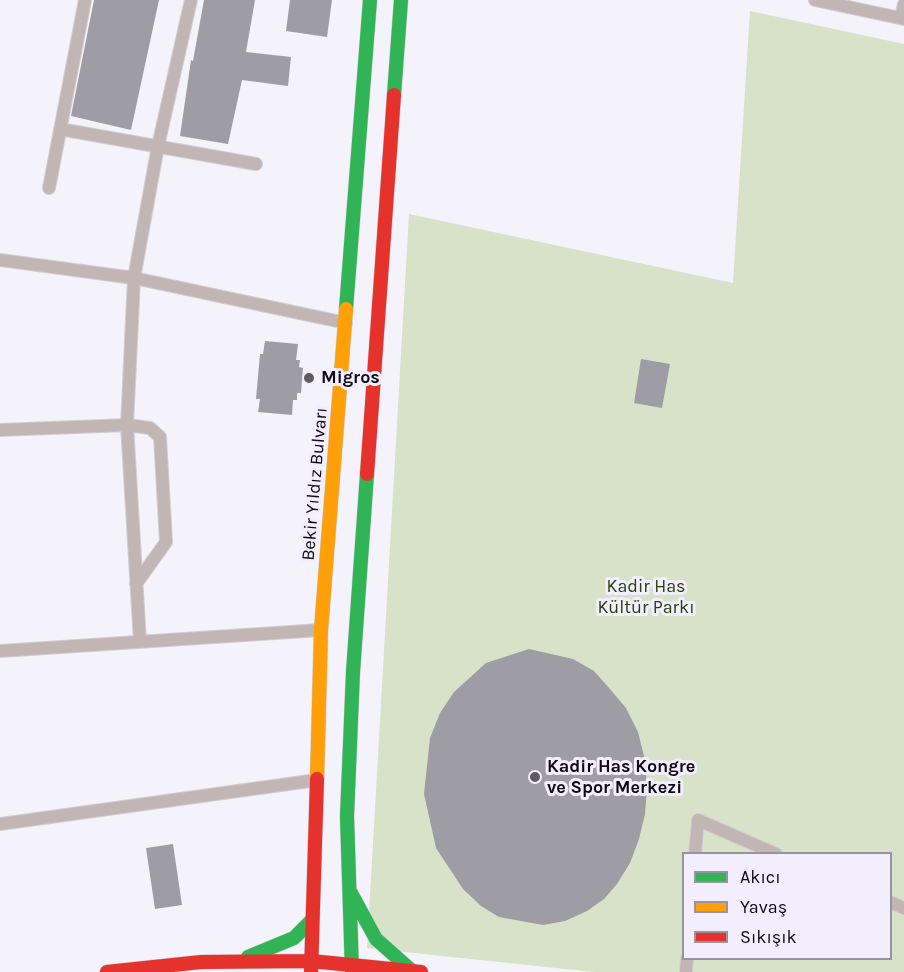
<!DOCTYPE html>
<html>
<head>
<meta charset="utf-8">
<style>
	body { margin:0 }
	#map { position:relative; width:904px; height:972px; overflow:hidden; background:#f4f2fa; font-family:Karla,sans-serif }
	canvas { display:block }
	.legend { position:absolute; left:682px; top:852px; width:210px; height:108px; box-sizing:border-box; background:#f3eefd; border:2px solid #97939f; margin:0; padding:8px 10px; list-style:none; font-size:18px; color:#0d0a12 }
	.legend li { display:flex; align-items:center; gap:12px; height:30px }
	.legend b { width:30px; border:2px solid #97939f }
</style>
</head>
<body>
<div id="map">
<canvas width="904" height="972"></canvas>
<ul class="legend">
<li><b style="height:8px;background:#30b455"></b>Akıcı</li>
<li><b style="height:8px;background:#ff9f0a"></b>Yavaş</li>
<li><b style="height:8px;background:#e5322d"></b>Sıkışık</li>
</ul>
</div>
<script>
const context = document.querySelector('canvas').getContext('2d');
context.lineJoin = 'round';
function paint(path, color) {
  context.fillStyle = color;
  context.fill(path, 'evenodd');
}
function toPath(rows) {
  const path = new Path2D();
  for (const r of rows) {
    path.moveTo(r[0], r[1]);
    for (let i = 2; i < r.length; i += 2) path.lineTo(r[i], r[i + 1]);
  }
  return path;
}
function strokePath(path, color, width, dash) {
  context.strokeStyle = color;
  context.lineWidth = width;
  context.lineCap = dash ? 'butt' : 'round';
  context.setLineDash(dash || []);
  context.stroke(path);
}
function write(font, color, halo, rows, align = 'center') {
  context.font = font + ' Karla,sans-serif';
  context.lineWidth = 6;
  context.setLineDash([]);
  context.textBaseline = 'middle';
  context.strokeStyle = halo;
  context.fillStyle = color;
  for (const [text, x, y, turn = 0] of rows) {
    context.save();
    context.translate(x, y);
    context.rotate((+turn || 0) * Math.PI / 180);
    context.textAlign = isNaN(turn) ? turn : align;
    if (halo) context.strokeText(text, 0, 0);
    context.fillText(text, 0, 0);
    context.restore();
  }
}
const green = toPath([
	[750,11,904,44,904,972,594,972,367,948,409,214,733,283],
	[684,854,890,854,890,958,684,958]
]);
const building = toPath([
	[94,0,159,0,131,130,71,116],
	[204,0,255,0,246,52,291,57,288,86,242,80,228,144,180,136,191,60,193,61],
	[290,0,332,0,327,37,286,31],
	[265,341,298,344,296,360,300,360,299,367,303,368,301,393,297,393,297,400,293,400,292,415,258,412,260,399,256,399,260,354,263,354],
	[641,359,670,364,662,408,634,403],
	[529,649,573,659,594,671,609,688,626,708,638,732,645,760,647,788,645,814,639,839,630,863,617,884,604,899,587,911,565,921,543,925,499,917,481,906,463,889,436,848,424,794,430,738,440,713,454,692,486,663],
	[173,844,182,905,155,909,146,848]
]);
const street = toPath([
	[815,0,904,19],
	[901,18,904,4],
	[60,129,256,164],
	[49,188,85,0],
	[0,260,134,278,346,323],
	[0,430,127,425,140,642],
	[136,584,166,542,160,437,150,428,127,425,134,278,158,146,191,0],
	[0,651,321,630],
	[0,824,317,780],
	[695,854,698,820,776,854],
	[890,902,904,908],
	[686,972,687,958]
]);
const fast = toPath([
	[394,95,401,0],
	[346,309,370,0],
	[351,893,376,939,412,971],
	[248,957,294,938,311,921],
	[352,972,347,816,353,672,367,474]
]);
const slow = toPath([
	[317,779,321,630,346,309]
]);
const jam = toPath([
	[367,474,394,95],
	[107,972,201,962,311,961,421,972],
	[311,972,317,779]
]);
const markers = [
	[309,378,6,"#5e5b63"],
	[535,777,6,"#5e5b63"]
];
const poiNames = [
	["Migros",321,378],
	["Kadir Has Kongre",547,767],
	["ve Spor Merkezi",547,788]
];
const streetNames = [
	["Bekir Yıldız Bulvarı",315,484,-85]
];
const parkNames = [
	["Kadir Has",646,587],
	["Kültür Parkı",646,608]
];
paint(green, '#d7e2c8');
paint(building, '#9e9ca4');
strokePath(street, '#d0ced4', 14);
strokePath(fast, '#d0ced4', 15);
strokePath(slow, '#d0ced4', 15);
strokePath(jam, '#d0ced4', 15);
strokePath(street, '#c1b6b3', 12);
strokePath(fast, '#30b455', 14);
strokePath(slow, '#ff9f0a', 14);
strokePath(jam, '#e5322d', 14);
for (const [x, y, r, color] of markers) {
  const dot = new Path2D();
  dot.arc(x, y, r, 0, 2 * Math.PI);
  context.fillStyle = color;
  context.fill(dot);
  strokePath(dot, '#f3eefd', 2);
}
write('bold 18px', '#0d0a12', '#f3eefd', poiNames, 'left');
write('18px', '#0d0a12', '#f3eefd', streetNames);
write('18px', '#2c3e07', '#f3eefd', parkNames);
</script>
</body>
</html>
